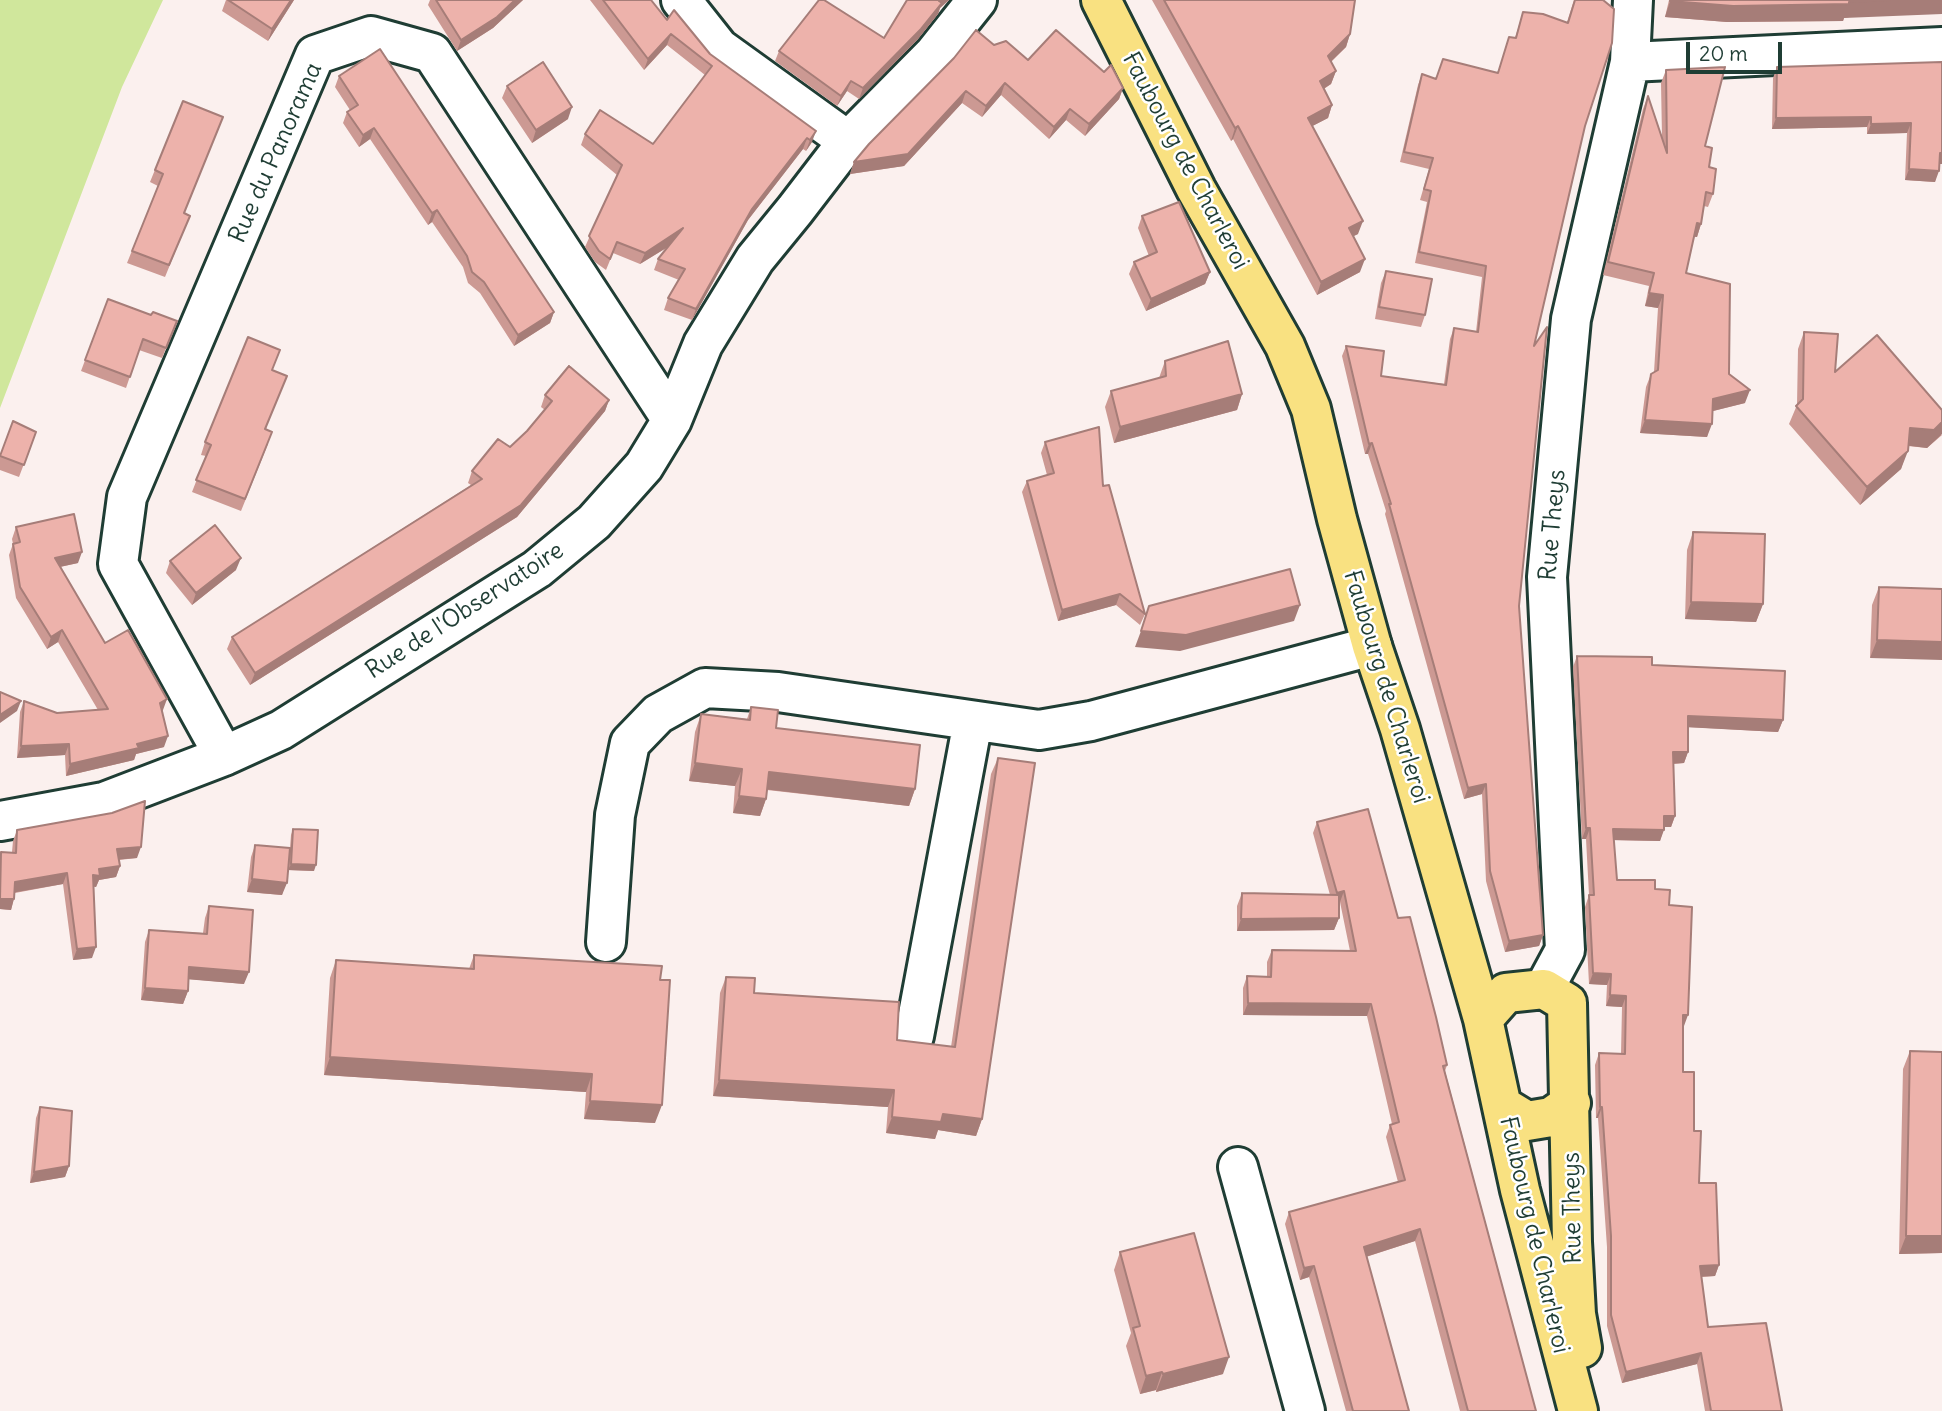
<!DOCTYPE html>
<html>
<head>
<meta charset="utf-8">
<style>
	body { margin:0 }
	#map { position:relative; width:1942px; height:1411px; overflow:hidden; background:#fbf0ee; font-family:Delius,sans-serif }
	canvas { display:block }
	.scale { position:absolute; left:1686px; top:42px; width:96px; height:32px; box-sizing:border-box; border:4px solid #1f3d34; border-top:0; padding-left:9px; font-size:21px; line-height:24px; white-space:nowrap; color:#1f3d34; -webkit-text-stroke:5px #fff; paint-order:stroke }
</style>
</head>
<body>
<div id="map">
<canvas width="1942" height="1411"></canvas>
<div class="scale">20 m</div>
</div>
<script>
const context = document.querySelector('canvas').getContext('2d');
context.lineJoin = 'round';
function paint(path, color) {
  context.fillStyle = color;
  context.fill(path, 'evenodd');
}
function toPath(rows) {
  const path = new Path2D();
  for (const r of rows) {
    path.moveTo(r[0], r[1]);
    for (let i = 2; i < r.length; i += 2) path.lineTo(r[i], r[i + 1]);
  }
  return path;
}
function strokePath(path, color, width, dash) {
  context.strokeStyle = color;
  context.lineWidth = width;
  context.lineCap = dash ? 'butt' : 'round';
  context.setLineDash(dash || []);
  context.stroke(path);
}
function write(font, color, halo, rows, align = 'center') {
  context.font = font + ' Delius,sans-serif';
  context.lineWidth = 5;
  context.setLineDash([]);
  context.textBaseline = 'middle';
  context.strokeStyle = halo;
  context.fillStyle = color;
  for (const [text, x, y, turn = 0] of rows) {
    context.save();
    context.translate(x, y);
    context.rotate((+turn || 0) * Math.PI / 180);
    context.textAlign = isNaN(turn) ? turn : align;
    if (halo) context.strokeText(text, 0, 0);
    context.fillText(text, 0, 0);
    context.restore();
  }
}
const green = toPath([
	[0,0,163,0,122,87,0,408]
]);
const minor = toPath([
	[681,0,719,48,848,141],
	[1630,62,1942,47],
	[224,756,118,564,127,497,315,55,371,36,432,53,672,420],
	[0,821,104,802,224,756,281,730,537,569,594,522,644,466,672,420,703,344,755,259,795,210,848,141,934,54,977,0],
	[606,942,615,815,630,743,658,714,705,688,778,692,1039,730,1091,721,1372,646],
	[1544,989,1565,950,1547,577,1571,319,1630,62,1633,0],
	[914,1036,973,721],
	[1238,1167,1305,1411]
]);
const major = toPath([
	[1101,0,1196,189,1285,346,1311,409,1337,519,1372,646,1400,729,1483,1019,1520,1190,1578,1411],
	[1483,1019,1506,993,1544,989,1567,1003,1572,1242,1576,1314,1582,1348],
	[1504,1107,1527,1121,1551,1117,1571,1103]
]);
const wall = toPath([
	[226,0,294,0,268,41,222,11],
	[430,0,523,0,493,28,457,51,428,5],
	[590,0,651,0,667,20,710,54,812,142,806,151,803,149,748,220,692,320,664,310,668,298,679,280,654,270,658,259,668,247,640,264,613,253,606,270,595,262,585,247,617,175,581,145,585,134,653,144,705,75,667,45,644,70],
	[907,0,949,0,940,8,938,14,918,39,859,99,847,91,837,106,775,61,779,51,884,38],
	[1152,0,1355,0,1350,34,1346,47,1331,62,1336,71,1331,84,1324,89,1332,105,1328,118,1312,126,1358,234,1353,236,1360,272,1317,295,1233,139,1231,141],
	[1574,0,1603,0,1585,126,1534,346,1519,606,1543,935,1539,946,1505,952,1486,881,1482,794,1464,799,1385,514,1386,511,1368,454,1365,454,1342,356,1346,346,1381,376,1444,384,1450,339,1454,328,1476,332,1482,277,1415,263,1427,202,1420,200,1429,169,1400,162,1418,85,1422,74,1436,79,1498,72,1509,37,1515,38,1523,12,1567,22],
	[1669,0,1942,0,1844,18,1843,21,1727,22,1665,17],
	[994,45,1028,60,1104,72,1123,88,1119,99,1085,136,1066,120,1049,139,1001,95,982,117,962,103,904,166,850,174,854,162],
	[1942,62,1942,164,1939,164,1935,182,1905,180,1907,133,1867,134,1867,127,1772,129,1773,78,1777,67],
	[1666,70,1705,146,1713,194,1708,207,1704,206,1701,224,1697,237,1694,237,1686,273,1729,374,1745,403,1713,411,1707,437,1640,433,1646,387,1651,374,1654,372,1658,308,1645,306,1649,286,1603,275,1643,109,1648,96,1662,137,1661,83],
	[339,76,554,312,550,323,514,346,480,293,468,283,463,267,432,222,428,225,370,139,359,147,343,123,347,112,350,110,335,87],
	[507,86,568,119,532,143,502,98],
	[183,101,185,213,190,216,165,277,127,263,158,186,150,182],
	[1142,216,1210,272,1205,284,1146,311,1129,274,1134,262,1149,256,1138,228],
	[1386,271,1425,315,1421,327,1375,319,1381,283],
	[108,299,151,315,177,321,162,358,139,350,126,388,81,371],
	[1804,332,1835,372,1942,435,1927,448,1908,446,1901,469,1860,505,1789,424,1797,405,1798,349],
	[1165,361,1242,394,1237,410,1114,443,1105,407,1111,391,1159,378],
	[272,370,266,430,268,444,241,511,192,492,206,456,201,455,205,442],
	[545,395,609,400,605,411,517,517,250,685,227,649,232,637,471,485,468,483,472,471,510,447,527,431,545,410,541,407],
	[36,432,19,477,0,470,0,455],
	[1045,442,1103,486,1145,614,1140,625,1116,605,1058,621,1022,492,1027,481,1047,475,1041,453],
	[16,527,78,563,60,567,105,643,163,710,164,747,136,754,134,760,66,776,65,755,17,758,20,712,24,701,57,713,98,710,58,642,47,649,16,598,9,555,13,544,12,539],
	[1693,532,1763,604,1756,622,1685,619,1687,550],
	[170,561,236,570,192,605,166,573],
	[1879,587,1942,589,1870,658,1872,605],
	[1577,656,1652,665,1783,720,1778,732,1688,727,1688,752,1684,763,1673,764,1675,816,1671,827,1664,827,1660,841,1614,840,1617,880,1655,889,1669,905,1684,1026,1683,1026,1683,1072,1694,1131,1699,1183,1719,1265,1715,1276,1701,1277,1708,1327,1782,1411,1705,1411,1697,1364,1622,1383,1607,1326,1607,1247,1598,1118,1596,1118,1595,1065,1599,1053,1621,1054,1622,1007,1606,1006,1607,985,1589,984,1585,907,1589,895,1586,839,1582,839,1573,667],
	[751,707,776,728,915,789,909,806,767,790,766,799,760,816,733,813,735,786,689,781,695,732,701,714,747,719],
	[998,758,982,1119,976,1136,938,1130,935,1139,886,1133,888,1107,713,1096,720,993,726,977,754,993,897,1040,951,1047,991,774],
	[1317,822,1398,918,1447,1065,1445,1071,1536,1411,1460,1411,1415,1241,1366,1257,1409,1411,1346,1411,1309,1277,1300,1280,1285,1224,1289,1212,1398,1182,1386,1137,1390,1125,1392,1124,1367,1016,1243,1015,1243,988,1247,976,1267,977,1267,962,1272,950,1350,951,1340,902,1339,918,1334,930,1237,931,1237,906,1242,893,1330,895,1313,833],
	[293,829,314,871,288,870,282,895,247,892,251,857,255,845,290,848,291,835],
	[17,830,137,858,119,860,120,866,116,877,99,880,96,887,93,886,92,958,73,960,63,884,15,893,11,910,0,909,0,854,1,852,12,852,13,841],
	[209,906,244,984,189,979,188,991,183,1004,141,1000,145,942,149,930,203,933,205,918],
	[474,955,660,980,655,1123,584,1119,586,1092,324,1075,330,978,336,960,469,969],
	[1910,1051,1942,1253,1899,1254,1903,1069],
	[40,1107,69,1166,65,1177,30,1183,36,1118],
	[1120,1252,1223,1374,1156,1392,1156,1390,1140,1394,1126,1346,1131,1333,1114,1270]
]);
const shadedWall = toPath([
	[291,0,294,0,268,41,272,29],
	[515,0,523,0,493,28,457,51,461,40],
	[941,0,949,0,940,8,938,14,918,39,859,99,863,88],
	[1890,0,1942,0,1942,14,1844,18,1843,21,1727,22,1665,17,1670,1,1849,2],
	[671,34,667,45,644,70,648,59],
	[1350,34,1346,47,1323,69,1328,56],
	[1336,71,1331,84,1315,94,1320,81],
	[851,81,847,91,837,106,841,96],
	[1005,83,1001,95,982,117,986,106],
	[1123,88,1119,99,1085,136,1089,124],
	[966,91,962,103,904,166,850,174,854,162],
	[1332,105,1328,118,1303,131,1308,118],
	[572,107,568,119,532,143,536,130],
	[1070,109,1066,120,1049,139,1054,127],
	[1871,117,1867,127,1772,129,1776,118],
	[1911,123,1907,133,1867,134,1871,124],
	[1238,126,1233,139,1231,141,1235,128],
	[374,128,370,139,359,147,363,135],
	[816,131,812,142,806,151,810,140],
	[807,138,803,149,748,220,692,320,696,309,752,209],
	[1940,153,1942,153,1942,164,1936,164],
	[1909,169,1939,171,1935,182,1905,180],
	[437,210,432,222,428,225,432,213],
	[1363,221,1358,234,1344,241,1349,228],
	[1697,223,1701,224,1697,237,1692,236],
	[683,228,679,240,640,264,645,253],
	[1365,259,1360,272,1317,295,1321,282],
	[1210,272,1205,284,1146,311,1151,299],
	[1649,293,1663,295,1658,308,1645,306],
	[554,312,550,323,514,346,518,335],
	[1750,390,1745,403,1709,412,1713,399],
	[1242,394,1237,410,1114,443,1120,427],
	[609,400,605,411,517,517,250,685,255,673],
	[1645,420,1712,424,1707,437,1640,433],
	[1942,422,1942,434,1927,448,1903,445,1910,428],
	[1372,443,1368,454,1365,454,1369,444],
	[1908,451,1901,469,1860,505,1867,487],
	[82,552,78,563,50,569,55,558],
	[241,558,236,570,192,605,196,593],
	[1120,594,1116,605,1058,621,1062,610],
	[1691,602,1763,604,1756,622,1685,619],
	[1300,605,1294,621,1180,651,1135,647,1141,631],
	[62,630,58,642,47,649,51,637],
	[1877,640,1942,642,1942,660,1870,658],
	[167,699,163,710,156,715,160,703],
	[21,701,17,711,0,723,0,715],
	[1688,716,1783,720,1778,732,1684,727],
	[168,736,164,747,136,754,134,760,66,776,70,764,137,744],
	[69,744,65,755,17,758,21,746],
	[1673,752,1688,752,1684,763,1669,764],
	[695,763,742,769,735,786,689,781],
	[769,772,915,789,909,806,763,789],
	[1486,784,1482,794,1464,799,1468,788],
	[739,796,766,799,760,816,733,813],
	[1664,816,1675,816,1671,827,1660,827],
	[1586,828,1590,828,1586,839,1582,839],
	[1613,829,1664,830,1660,841,1609,840],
	[141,847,137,858,113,860,117,849],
	[291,864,316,865,314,871,288,870],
	[120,866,116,877,99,880,96,887,89,886,93,875,99,869],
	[67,873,63,884,11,893,15,882],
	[252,879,287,883,282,895,247,892],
	[1344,891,1340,902,1332,904,1337,893],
	[0,899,14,899,11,910,0,909],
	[1339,918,1334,930,1237,931,1241,919],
	[1543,935,1539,946,1505,952,1509,941],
	[96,947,92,958,73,960,77,949],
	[189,967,249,972,244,984,185,979],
	[1593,973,1611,974,1607,985,1589,984],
	[145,988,188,991,183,1004,141,1000],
	[1610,995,1626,996,1622,1007,1606,1006],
	[1248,1003,1371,1004,1367,1016,1243,1015],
	[1683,1015,1688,1015,1684,1026,1679,1026],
	[330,1057,592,1074,586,1092,324,1075],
	[719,1080,894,1090,888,1107,713,1096],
	[590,1101,662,1105,655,1123,584,1119],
	[1600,1107,1602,1107,1598,1118,1596,1118],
	[943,1114,982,1119,976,1136,938,1130,935,1139,886,1133,892,1117],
	[69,1166,65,1177,30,1183,34,1172],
	[1420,1229,1415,1241,1359,1259,1364,1247],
	[1906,1236,1942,1236,1942,1253,1899,1254],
	[1719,1265,1715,1276,1695,1277,1700,1266],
	[1314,1266,1309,1277,1300,1280,1304,1268],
	[1701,1353,1697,1364,1622,1383,1626,1372],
	[1229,1357,1223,1374,1156,1392,1163,1374],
	[1162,1372,1156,1390,1140,1394,1146,1376]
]);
const building = toPath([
	[228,0,291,0,272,29,228,0],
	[436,0,515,0,497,17,461,40,436,0],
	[603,0,651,0,667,20,674,10,710,54,816,131,810,140,807,138,752,209,696,309,668,298,685,269,658,259,683,228,645,253,617,242,610,259,599,251,589,236,622,165,585,134,600,110,653,144,712,66,671,34,648,59,603,0],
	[819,0,824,0,884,38,907,0,941,0,939,1,942,3,921,29,863,88,851,81,841,96,779,51,819,0],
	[1164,0,1355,0,1350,34,1328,56,1336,71,1320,81,1332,105,1308,118,1363,221,1349,228,1365,259,1321,282,1238,126,1235,128,1164,0],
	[1575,0,1603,0,1614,9,1612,43,1585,126,1534,346,1547,327,1519,606,1543,935,1509,941,1490,871,1486,784,1468,788,1389,504,1391,504,1372,443,1369,444,1346,346,1384,351,1381,376,1446,385,1454,328,1478,332,1486,266,1419,252,1431,191,1424,189,1433,158,1404,152,1422,74,1436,79,1443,59,1498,73,1509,37,1516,38,1523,12,1543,14,1568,23,1575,0],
	[1671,0,1890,0,1849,2,1849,4,1733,6,1670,1,1671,0],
	[976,30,994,45,1006,41,1028,60,1056,30,1104,72,1111,65,1123,88,1089,124,1070,109,1054,127,1005,83,986,106,966,91,908,154,854,162,869,144,954,58,976,30],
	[380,49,554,312,518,335,484,282,472,272,467,256,437,210,432,213,374,128,363,135,347,112,358,105,339,76,380,49],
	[543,62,572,107,536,130,507,86,543,62],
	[1942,62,1942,153,1940,153,1939,171,1909,169,1911,123,1871,124,1871,117,1776,118,1777,67,1942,62],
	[1725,67,1705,146,1712,148,1709,167,1716,169,1713,194,1706,192,1701,224,1697,223,1686,273,1730,284,1729,374,1750,390,1713,399,1712,424,1645,420,1651,374,1658,370,1663,295,1649,293,1654,273,1608,262,1648,96,1667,153,1666,70,1725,67],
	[183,101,223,117,184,213,190,216,169,265,132,251,163,174,155,170,183,101],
	[1179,202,1210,272,1151,299,1134,262,1157,252,1142,216,1179,202],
	[1386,271,1432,279,1425,315,1379,307,1386,271],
	[108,299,151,315,153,312,177,321,166,348,143,339,130,377,85,360,108,299],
	[1804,332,1838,334,1835,372,1877,335,1942,410,1942,422,1934,430,1910,428,1908,451,1867,487,1796,406,1803,399,1804,332],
	[248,337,280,350,272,370,287,376,265,429,272,432,245,499,196,480,211,445,205,442,248,337],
	[1228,341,1242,394,1120,427,1111,391,1166,376,1165,361,1228,341],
	[569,366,609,400,521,505,255,673,232,637,482,479,472,471,498,439,510,447,527,431,552,401,545,395,569,366],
	[13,421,36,432,24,465,0,456,13,421],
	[1099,427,1103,486,1109,485,1145,614,1120,594,1062,610,1027,481,1054,473,1045,442,1099,427],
	[74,514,82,552,55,558,105,643,128,630,167,699,160,703,168,736,137,744,139,748,70,764,69,744,21,746,24,701,57,713,108,709,62,630,51,637,20,587,13,544,20,542,16,527,74,514],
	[215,525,241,558,196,593,170,561,215,525],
	[1693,532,1765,534,1763,604,1691,602,1693,532],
	[1290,569,1300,605,1186,635,1141,631,1149,606,1290,569],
	[1879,587,1942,589,1942,642,1877,640,1879,587],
	[1577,656,1652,657,1652,665,1785,671,1783,720,1688,716,1688,752,1673,752,1675,816,1664,816,1664,830,1613,829,1617,880,1655,880,1655,889,1670,890,1669,905,1692,907,1688,1015,1683,1015,1683,1072,1694,1072,1694,1131,1701,1131,1699,1183,1716,1183,1719,1265,1700,1266,1708,1327,1766,1323,1782,1411,1711,1411,1701,1353,1626,1372,1611,1315,1611,1236,1602,1107,1600,1107,1599,1053,1625,1054,1626,996,1610,995,1611,974,1593,973,1589,895,1594,895,1590,828,1586,828,1577,656],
	[0,692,21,701,0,715,0,692],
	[751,707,778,710,776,728,920,745,915,789,769,772,766,799,739,796,742,769,695,763,701,714,750,720,751,707],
	[998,758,1035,763,982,1119,943,1114,941,1122,892,1117,894,1090,719,1080,726,977,755,978,754,993,899,1002,897,1040,955,1047,998,758],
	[145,801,141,847,117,849,120,866,99,869,100,876,93,875,96,947,77,949,67,873,15,882,14,899,0,899,1,852,16,853,17,830,112,813,145,801],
	[1368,809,1398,918,1410,917,1436,1017,1447,1065,1443,1066,1536,1411,1468,1411,1420,1229,1364,1247,1409,1411,1353,1411,1314,1266,1304,1268,1289,1212,1405,1180,1390,1125,1399,1122,1371,1004,1248,1003,1247,976,1271,977,1272,950,1356,951,1344,891,1337,893,1317,822,1368,809],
	[293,829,318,830,316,865,291,864,293,829],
	[255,845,290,848,287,883,252,879,255,845],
	[1242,893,1339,895,1339,918,1241,919,1242,893],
	[209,906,253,910,249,972,189,967,188,991,145,988,149,930,207,934,209,906],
	[474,955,662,966,660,980,670,980,662,1105,590,1101,592,1074,330,1057,336,960,474,969,474,955],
	[1910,1051,1942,1052,1942,1236,1906,1236,1910,1051],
	[40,1107,72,1111,69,1166,34,1172,40,1107],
	[1194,1233,1229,1357,1163,1374,1162,1372,1146,1376,1133,1328,1140,1326,1120,1252,1194,1233]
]);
const streetNames = [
	["Rue du Panorama",276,153,-66],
	["Faubourg de Charleroi",1185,161,62],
	["Rue Theys",1553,525,-85],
	["Rue de l'Observatoire",465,611,-33],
	["Faubourg de Charleroi",1386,687,73],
	["Rue Theys",1573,1208,-91],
	["Faubourg de Charleroi",1534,1235,77]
];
paint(green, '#d0e79c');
strokePath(minor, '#1f3d34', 44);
strokePath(major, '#1f3d34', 44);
strokePath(minor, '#fff', 38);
strokePath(major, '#f9e181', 38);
paint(wall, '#cc9993');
paint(shadedWall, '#a67d78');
paint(building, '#edb2ab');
strokePath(building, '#a67d78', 2);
write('24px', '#1f3d34', '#fff', streetNames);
</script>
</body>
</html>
